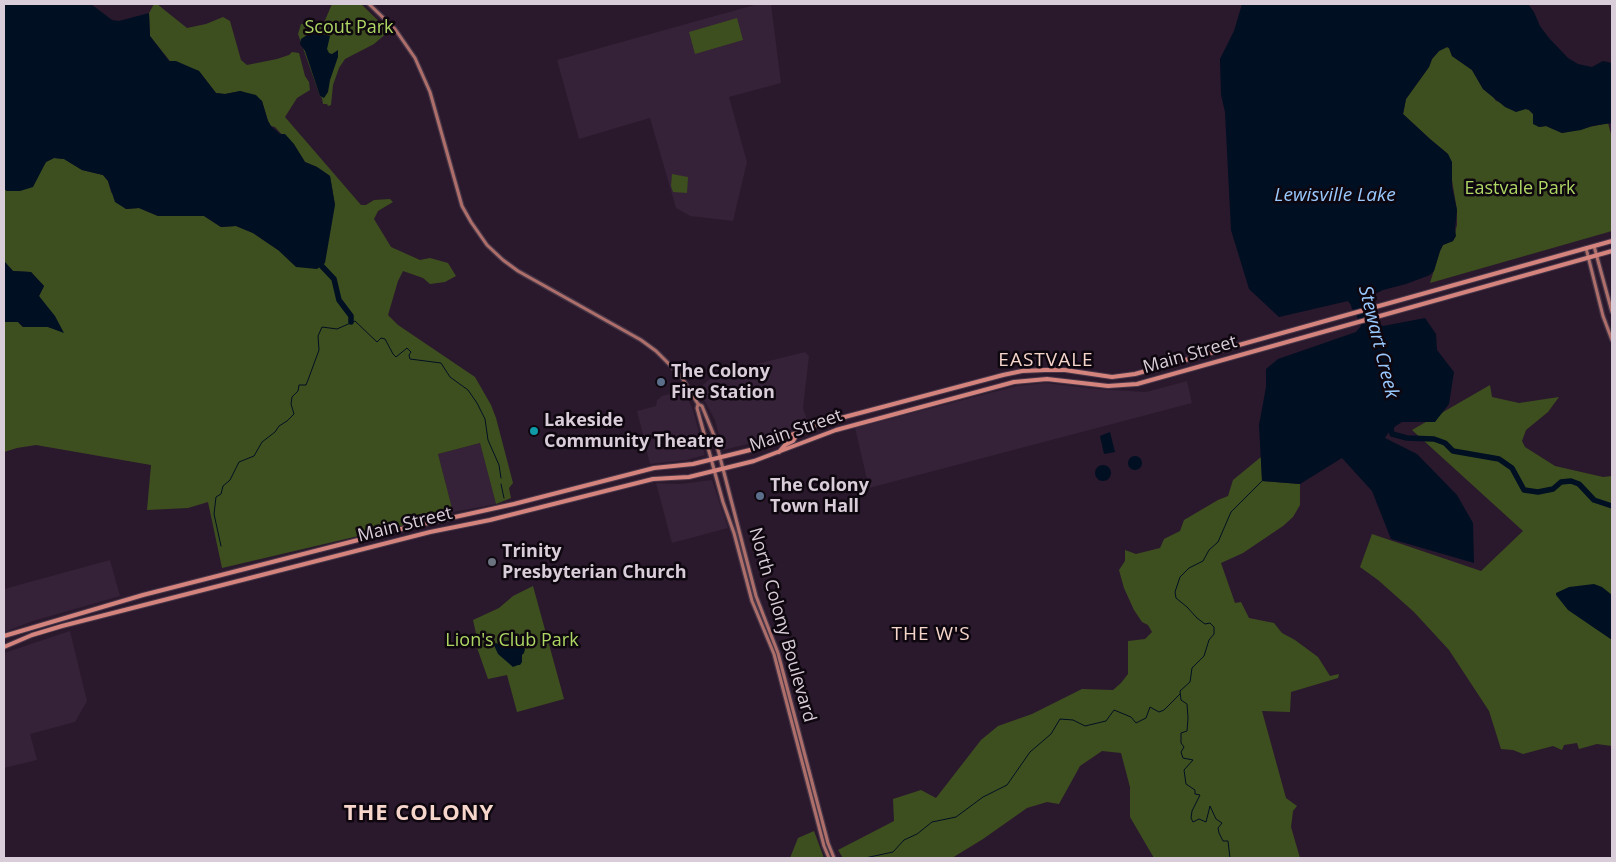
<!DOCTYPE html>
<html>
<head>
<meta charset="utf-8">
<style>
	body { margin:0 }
	#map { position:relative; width:1616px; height:862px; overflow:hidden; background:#2a192c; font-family:"Open Sans",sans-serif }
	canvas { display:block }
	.frame { position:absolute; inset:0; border:5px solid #d9cdda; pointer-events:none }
</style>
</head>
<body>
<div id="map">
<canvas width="1616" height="862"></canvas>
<div class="frame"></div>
</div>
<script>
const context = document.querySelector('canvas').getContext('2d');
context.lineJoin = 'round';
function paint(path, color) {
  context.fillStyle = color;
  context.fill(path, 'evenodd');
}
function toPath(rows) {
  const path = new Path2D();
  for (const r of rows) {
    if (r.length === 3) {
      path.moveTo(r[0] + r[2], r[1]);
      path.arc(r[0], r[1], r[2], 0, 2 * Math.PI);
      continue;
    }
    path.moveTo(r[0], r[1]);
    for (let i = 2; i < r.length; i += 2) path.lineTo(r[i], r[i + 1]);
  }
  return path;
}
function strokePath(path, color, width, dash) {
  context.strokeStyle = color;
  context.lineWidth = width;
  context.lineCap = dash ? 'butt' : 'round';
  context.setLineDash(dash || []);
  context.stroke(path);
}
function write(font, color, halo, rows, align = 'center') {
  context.font = font + ' "Open Sans",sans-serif';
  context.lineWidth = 5;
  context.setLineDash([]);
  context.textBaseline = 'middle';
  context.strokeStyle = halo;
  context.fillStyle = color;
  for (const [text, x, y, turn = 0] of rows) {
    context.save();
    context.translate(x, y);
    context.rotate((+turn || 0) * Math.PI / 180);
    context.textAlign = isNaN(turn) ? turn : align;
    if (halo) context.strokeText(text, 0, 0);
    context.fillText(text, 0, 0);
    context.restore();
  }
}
const built = toPath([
	[758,4,771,4,781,83,729,97,747,162,733,221,690,216,676,208,650,118,579,139,557,60],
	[805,352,809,356,803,408,808,423,756,442,723,450,715,420,698,389,710,379,725,372],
	[1187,381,1192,403,869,488,855,428,1017,386,1045,383,1096,389,1146,392],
	[684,390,693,410,705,455,686,460,650,464,637,411,656,406,657,400,662,396],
	[480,443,496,504,453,512,438,454],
	[712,480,728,528,672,543,656,483,680,484],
	[110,560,120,596,33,621,4,632,4,589],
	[70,631,87,701,75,722,30,734,37,760,4,768,4,653]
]);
const green = toPath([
	[154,4,157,4,187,28,206,24,223,17,230,21,241,60,247,65,277,59,289,55,292,52,299,53,305,76,309,82,310,90,297,98,285,117,361,205,366,205,374,200,390,199,393,202,378,211,374,219,391,247,420,260,430,258,448,263,456,276,445,282,430,284,423,278,403,271,398,281,388,315,398,325,475,377,491,405,496,418,513,483,509,488,511,498,496,504,480,443,438,454,453,512,401,526,222,568,208,502,188,508,147,510,151,465,36,445,17,448,4,452,4,322,18,322,23,327,48,327,63,332,39,296,44,286,31,272,13,271,4,261,4,189,7,191,40,171,46,162,54,158,64,159,82,170,103,175,108,181,111,192,126,209,139,208,158,216,204,216,221,227,236,226,253,233,278,250,335,205,330,176,317,167,305,162,300,154,275,127,271,126,268,121,262,101,241,91,225,94,216,93,199,71,170,61,150,36,149,13],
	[332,4,361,4,389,31,374,44,345,59,339,68,333,85,331,105,328,106,327,104,323,104,322,98,320,96,298,34,301,24,323,25],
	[737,18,743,40,695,54,689,32],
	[1447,47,1449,48,1452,56,1472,70,1483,89,1493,97,1496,101,1529,110,1533,114,1539,127,1546,126,1562,133,1608,123,1612,138,1612,231,1430,283,1440,251,1443,245,1453,241,1457,225,1457,210,1451,174,1452,168,1448,154,1430,139,1403,114,1406,99,1429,67,1432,59,1439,51],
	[672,174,688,177,687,193,673,192,671,186],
	[1490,385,1492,397,1519,403,1559,397,1548,412,1526,430,1522,441,1525,447,1555,466,1603,477,1612,476,1612,746,1597,744,1579,749,1577,743,1564,745,1562,750,1553,746,1523,754,1513,750,1501,749,1489,711,1449,650,1414,612,1378,580,1360,567,1372,534,1481,571,1523,531,1412,430],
	[1261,457,1262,481,1300,484,1300,505,1293,517,1283,526,1243,553,1221,563,1235,603,1241,602,1249,618,1274,623,1282,633,1295,640,1318,657,1330,676,1339,674,1338,678,1291,692,1290,712,1262,711,1286,798,1297,806,1293,811,1291,827,1300,858,1154,858,1130,817,1130,787,1121,753,1102,751,1080,766,1059,804,1047,802,1027,808,983,839,952,858,843,858,838,850,894,821,893,799,921,790,936,798,981,740,998,726,1032,714,1082,689,1113,690,1121,683,1128,674,1128,641,1145,639,1152,632,1148,625,1142,622,1134,610,1124,588,1119,570,1125,561,1125,550,1136,554,1160,548,1164,539,1180,531,1184,520,1218,500,1228,496,1233,480],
	[533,586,564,699,517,712,507,675,488,679,474,639,477,638,473,620,499,608,513,596],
	[814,831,824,858,790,858,798,838]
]);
const water = toPath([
	[4,4,91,4,112,20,119,21,149,13,150,36,169,61,176,61,199,71,216,93,225,94,240,91,256,95,262,101,268,121,271,126,280,134,285,134,294,144,305,162,317,167,330,176,335,205,325,263,317,269,296,267,278,250,253,233,236,226,221,227,204,216,158,216,139,208,126,209,115,202,108,181,103,175,82,170,64,159,54,158,46,162,33,187,20,191,7,191,4,189],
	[1242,4,1528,4,1534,12,1540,26,1549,38,1568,58,1578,64,1592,67,1603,61,1612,63,1612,123,1592,126,1581,130,1562,133,1546,126,1539,127,1533,124,1533,114,1529,110,1526,109,1516,112,1505,107,1483,89,1472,70,1452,56,1449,48,1447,47,1439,51,1432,59,1429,67,1406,99,1403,114,1430,139,1448,154,1452,162,1452,187,1457,210,1455,229,1456,236,1453,241,1443,245,1440,251,1434,271,1430,275,1406,284,1383,290,1375,294,1374,301,1377,322,1383,326,1425,318,1436,334,1437,350,1454,372,1449,404,1435,422,1402,422,1391,429,1385,438,1417,454,1457,495,1473,523,1474,563,1391,539,1372,491,1342,458,1300,484,1262,481,1259,425,1266,387,1266,369,1278,359,1356,332,1361,326,1354,310,1352,309,1351,305,1348,301,1279,317,1249,289,1231,230,1225,112,1221,95,1220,59,1234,31],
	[316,33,330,36,327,49,329,53,332,54,338,50,338,57,330,80,328,92,324,98,320,96,305,51,300,44,301,39,307,35],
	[4,261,13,271,31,272,44,286,39,296,55,316,64,333,48,327,23,327,18,322,4,322],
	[1110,432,1115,452,1104,454,1100,436],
	[1135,463,7],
	[1103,473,8],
	[1594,584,1602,587,1612,595,1612,640,1568,610,1556,595,1556,593,1569,587],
	[518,640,525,649,524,653,522,655,522,662,520,665,518,665,513,667,498,654,493,643,503,644,504,641]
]);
const stream = toPath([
	[501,484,504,498],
	[221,546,214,514,216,497,221,494,223,486,230,480,239,462,254,456,262,442,275,432,279,426,287,421,294,414,291,404,292,397,298,391,299,385,306,385,308,380,319,350,318,336,322,327,337,329,355,321,377,342,381,338,385,339,393,354,396,357,407,348,411,352,409,355,410,359,441,363,450,377,468,390,477,403,485,419,488,440,499,465,501,478],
	[865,858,893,852,904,840,917,834,932,822,956,817,983,797,1007,785,1030,752,1051,734,1060,719,1073,720,1085,726,1106,721,1114,710,1131,717,1136,723,1146,718,1150,707,1159,712,1164,710,1180,694],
	[1230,858,1228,841,1223,841,1219,833,1218,828,1222,823,1216,819,1210,806,1206,822,1199,819,1193,822,1191,818,1192,811,1200,795,1195,794,1195,790,1186,784,1184,770,1193,760,1183,758,1181,752,1184,747,1181,743,1181,733,1187,731,1188,718,1187,704,1181,700,1180,691,1190,682,1192,668,1204,656,1209,640,1214,634,1214,627,1210,623,1205,624,1197,618,1187,607,1176,598,1175,592,1180,577,1189,568,1203,561,1209,550,1218,542,1231,512,1262,481]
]);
const river = toPath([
	[317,261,334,279,339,300,351,316,351,322],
	[1393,422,1391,429,1392,434,1407,438,1434,439,1445,443,1453,451,1499,459,1512,468,1524,490,1538,492,1553,489,1561,482,1571,481,1579,484,1594,500,1612,506]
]);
const secondary = toPath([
	[369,4,395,29,415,58,430,92,462,206,471,222,487,245,503,260,518,271,641,340,656,351,681,376,698,404,702,406,715,438,756,596,778,653,828,843,834,858],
	[1594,246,1612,312],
	[1586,248,1603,316,1612,340],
	[698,404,697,408,723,502,734,533,752,601,774,654,824,846,829,858]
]);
const primary = toPath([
	[779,452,785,445,793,441,795,438,795,434],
	[4,636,143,595,405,528,514,504,654,468,693,464,754,449,822,423,1003,375,1022,371,1045,370,1065,370,1112,377,1135,374,1612,241],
	[4,647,32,635,62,626,430,532,490,520,653,479,689,477,754,461,836,430,1014,382,1047,379,1108,386,1137,384,1612,251]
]);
const markers = [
	[661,382,5,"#5c6f8a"],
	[534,431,5,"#0f9aa8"],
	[760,496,5,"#5c6f8a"],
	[492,562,5,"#6b7280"]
];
const parkNames = [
	["Scout Park",349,28],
	["Eastvale Park",1520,189],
	["Lion's Club Park",512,641]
];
const streetNames = [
	["Main Street",1190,355,-16],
	["Main Street",796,431,-19],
	["Main Street",405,525,-14],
	["North Colony Boulevard",782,625,74]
];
const poiNames = [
	["The Colony",671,372],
	["Fire Station",671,393],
	["Lakeside",544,421],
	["Community Theatre",544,442],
	["The Colony",770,486],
	["Town Hall",770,507],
	["Trinity",502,552],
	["Presbyterian Church",502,573]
];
const waterNames = [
	["Lewisville Lake",1335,196],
	["Stewart Creek",1378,342,76]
];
const neighbourhoodNames = [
	["EASTVALE",1046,361],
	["THE W'S",931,635]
];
const districtNames = [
	["THE COLONY",419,814]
];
paint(built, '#352138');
paint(green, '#3e4f1f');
paint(water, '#000f22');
strokePath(stream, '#000f22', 1);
strokePath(river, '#000f22', 5.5);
strokePath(secondary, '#463648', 5.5);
strokePath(primary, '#463648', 6);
strokePath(secondary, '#ae6e69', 3);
strokePath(primary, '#d5837d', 4);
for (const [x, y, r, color] of markers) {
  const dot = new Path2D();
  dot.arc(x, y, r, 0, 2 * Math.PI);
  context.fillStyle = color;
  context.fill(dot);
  strokePath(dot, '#0e070f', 2);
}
write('18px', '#aed764', '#0e070f', parkNames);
write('18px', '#d9cdda', '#0e070f', streetNames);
write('bold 18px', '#d9cdda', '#0e070f', poiNames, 'left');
write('italic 19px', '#99c9fe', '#0e070f', waterNames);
context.letterSpacing = '1px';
write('19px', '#f6d5cb', '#0e070f', neighbourhoodNames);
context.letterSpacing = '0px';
context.letterSpacing = '1px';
write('bold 22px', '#f6d5cb', '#0e070f', districtNames);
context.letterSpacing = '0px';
</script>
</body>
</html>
